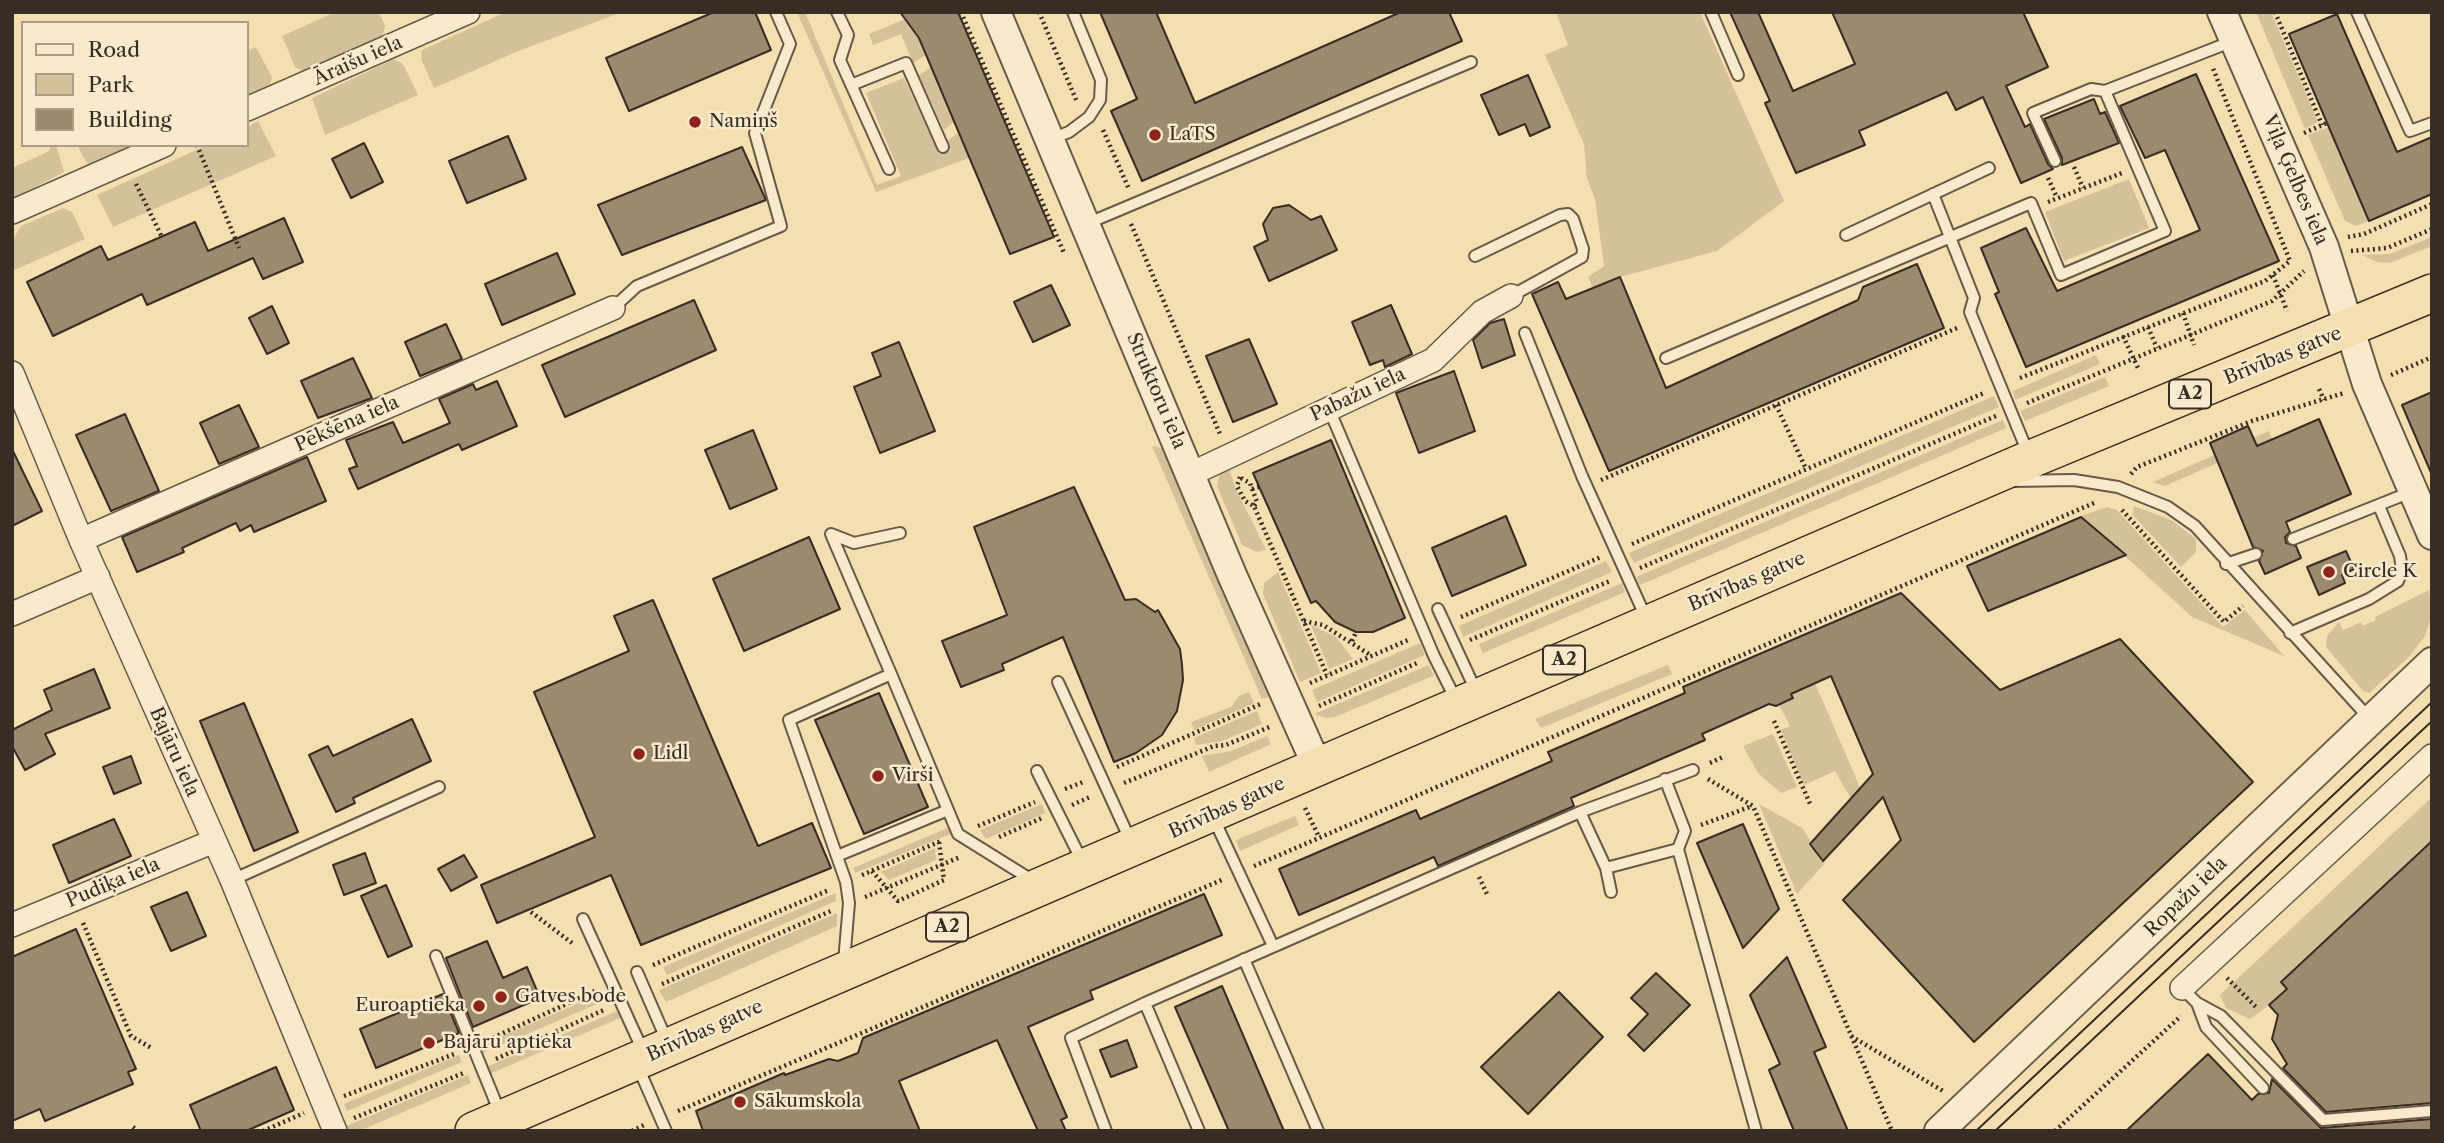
<!DOCTYPE html>
<html>
<head>
<meta charset="utf-8">
<style>
	body { margin:0 }
	#map { position:relative; width:2444px; height:1143px; overflow:hidden; background:#f5dfb1; font-family:"Libre Caslon Text",serif }
	canvas { display:block }
	.frame { position:absolute; inset:0; border:14px solid #382d25; pointer-events:none }
	.legend { position:absolute; left:21px; top:21px; width:228px; height:126px; box-sizing:border-box; background:#f8eacc; border:2px solid #ab9e89; margin:0; padding:9px 12px; list-style:none; font-size:21px; color:#382d25 }
	.legend li { display:flex; align-items:center; gap:14px; height:35px }
	.legend b { width:35px; border:2px solid #ab9e89 }
</style>
</head>
<body>
<div id="map">
<canvas width="2444" height="1143"></canvas>
<div class="frame"></div>
<ul class="legend">
<li><b style="height:9px;background:#f8eacc"></b>Road</li>
<li><b style="height:19px;background:#d5c199"></b>Park</li>
<li><b style="height:19px;background:#9a8a6e"></b>Building</li>
</ul>
</div>
<script>
const context = document.querySelector('canvas').getContext('2d');
context.lineJoin = 'round';
function paint(path, color) {
  context.fillStyle = color;
  context.fill(path, 'evenodd');
}
function toPath(rows) {
  const path = new Path2D();
  for (const r of rows) {
    path.moveTo(r[0], r[1]);
    for (let i = 2; i < r.length; i += 2) path.lineTo(r[i], r[i + 1]);
  }
  return path;
}
function strokePath(path, color, width, dash) {
  context.strokeStyle = color;
  context.lineWidth = width;
  context.lineCap = dash ? 'butt' : 'round';
  context.setLineDash(dash || []);
  context.stroke(path);
}
function write(font, color, halo, rows, align = 'center') {
  context.font = font + ' "Libre Caslon Text",serif';
  context.lineWidth = 5;
  context.setLineDash([]);
  context.textBaseline = 'middle';
  context.strokeStyle = halo;
  context.fillStyle = color;
  for (const [text, x, y, turn = 0] of rows) {
    context.save();
    context.translate(x, y);
    context.rotate((+turn || 0) * Math.PI / 180);
    context.textAlign = isNaN(turn) ? turn : align;
    if (halo) context.strokeText(text, 0, 0);
    context.fillText(text, 0, 0);
    context.restore();
  }
}
const green = toPath([
	[335,12,379,12,385,26,382,38,305,72,295,67,282,36],
	[506,12,622,12,516,52,434,88,421,59,422,50],
	[797,12,805,12,877,185,901,176,866,93,904,78,939,154,951,150,947,141,958,133,969,158,876,192],
	[1556,12,1700,12,1784,201,1717,251,1620,277,1593,288,1588,277,1604,266,1595,199,1587,179,1584,144,1545,55,1568,45],
	[2256,12,2271,12,2318,122,2305,129],
	[905,19,919,38,926,55,913,63,901,34,873,45,869,34],
	[256,47,272,77,270,85,247,95,247,51],
	[394,59,403,64,418,95,325,135,312,98],
	[931,67,954,122,944,130,919,75],
	[258,121,276,156,113,227,97,195,207,145,247,145,247,127],
	[2329,127,2369,221,2356,226,2345,221,2308,135],
	[51,145,56,145,64,172,12,199,12,168,49,151],
	[77,145,132,145,88,165],
	[2129,179,2149,228,2064,261,2045,212],
	[63,208,72,212,85,239,12,271,12,241,21,226],
	[2432,237,2432,246,2390,263,2377,262,2362,255,2389,254],
	[2096,355,2100,364,2015,400,2013,391],
	[2105,377,2109,386,2025,421,2020,411],
	[1994,396,1999,407,1634,563,1629,553],
	[2003,420,2006,428,1640,585,1636,577],
	[2269,431,2272,439,2165,486,2153,482],
	[1152,446,1165,449,1171,456,1270,696,1262,699],
	[1228,464,1235,487,1266,550,1257,552,1242,545,1217,486,1221,468],
	[2134,506,2171,520,2196,539,2196,552,2181,567,2133,515],
	[2107,507,2117,510,2223,627,2245,610,2284,656,2192,617,2081,516],
	[1606,561,1612,572,1463,637,1459,626],
	[1278,572,1321,673,1300,682,1263,594,1264,583],
	[1622,583,1625,592,1483,653,1479,644],
	[2429,590,2432,614,2425,636,2409,657,2369,693,2363,691,2326,647,2327,636,2339,622,2343,630,2361,622,2363,626,2376,620,2375,617],
	[1311,625,1336,637,1353,659,1329,669],
	[1420,643,1425,655,1317,702,1312,690],
	[1429,665,1434,676,1428,678,1335,717,1326,718,1314,714],
	[1668,665,1672,674,1541,728,1535,719],
	[1815,683,1871,813,1851,799,1835,771,1804,785,1781,730,1790,726,1779,705,1793,699,1791,694],
	[1249,692,1254,703,1194,730,1191,722,1231,707,1239,696],
	[1257,711,1262,724,1222,741,1196,745,1194,738],
	[1773,734,1797,787,1781,793,1758,773,1743,746],
	[1267,736,1271,744,1209,772,1202,756,1231,751],
	[2432,797,2432,841,2281,982,2287,989,2269,1005,2250,1019,2226,1008,2220,995],
	[1042,804,1045,813,986,839,980,830],
	[1759,804,1802,828,1825,863,1797,894],
	[1295,816,1299,825,1240,851,1236,840],
	[950,827,953,833,855,873,853,868],
	[935,848,936,860,889,880,881,872],
	[836,893,836,901,667,975,663,967],
	[837,913,837,926,666,1002,659,990],
	[607,991,611,998,478,1055,475,1048],
	[617,1011,620,1018,487,1075,484,1068],
	[459,1055,462,1062,347,1111,344,1104],
	[468,1075,471,1083,359,1131,348,1131,346,1126]
]);
const building = toPath([
	[714,12,755,12,771,50,629,111,606,58,714,12],
	[900,12,958,12,1054,237,1010,254,919,38,900,12],
	[1100,12,1156,12,1195,103,1401,12,1449,12,1462,41,1142,181,1111,111,1137,99,1100,12],
	[1730,12,1758,12,1793,91,1855,64,1832,12,2023,12,2048,67,2006,86,2025,127,2030,124,2048,164,2053,169,2021,183,1983,97,1956,110,1947,92,1859,131,1865,145,1796,173,1765,103,1770,101,1730,12],
	[2337,14,2397,152,2432,137,2432,194,2369,221,2289,34,2337,14],
	[2196,74,2279,261,2026,367,1995,294,1999,292,1981,248,2026,228,2057,291,2200,230,2165,150,2145,158,2120,106,2196,74],
	[1528,75,1550,127,1530,136,1525,124,1499,135,1481,95,1528,75],
	[2094,99,2100,114,2105,112,2119,143,2062,165,2062,158,2044,119,2094,99],
	[508,136,526,179,467,203,449,161,508,136],
	[364,143,383,182,351,198,332,159,364,143],
	[742,147,766,200,622,255,598,205,742,147],
	[1289,205,1311,220,1321,216,1337,250,1269,281,1254,247,1268,240,1263,224,1273,208,1289,205],
	[284,218,303,262,263,279,253,258,147,305,142,294,53,336,27,282,101,246,108,260,195,222,208,251,284,218],
	[557,253,575,294,502,325,485,284,557,253],
	[1917,264,1944,328,1609,471,1532,294,1558,282,1566,299,1620,277,1666,388,1858,300,1863,287,1917,264],
	[1051,285,1070,325,1033,342,1014,302,1051,285],
	[694,300,716,350,565,417,542,365,694,300],
	[1391,305,1412,354,1385,367,1383,360,1370,365,1352,322,1391,305],
	[272,306,289,343,267,354,249,318,272,306],
	[1504,319,1515,355,1482,368,1473,340,1490,323,1504,319],
	[446,324,462,359,420,376,405,342,446,324],
	[1249,339,1277,404,1233,422,1206,356,1249,339],
	[899,342,935,431,880,453,854,387,881,376,872,353,899,342],
	[353,358,372,398,318,418,301,381,353,358],
	[1454,371,1475,431,1419,453,1396,393,1454,371],
	[497,381,517,426,462,450,459,444,358,489,349,469,357,466,346,440,393,422,403,443,450,423,439,399,473,384,476,390,497,381],
	[2432,392,2432,475,2402,405,2432,392],
	[239,405,259,447,219,464,200,423,239,405],
	[125,414,159,491,111,511,76,435,125,414],
	[2319,419,2351,494,2286,522,2290,532,2285,537,2286,543,2296,546,2301,558,2265,574,2259,561,2263,551,2253,547,2210,443,2248,426,2257,446,2319,419],
	[753,430,777,489,730,509,705,450,753,430],
	[1331,440,1405,618,1373,632,1356,632,1335,622,1316,601,1311,603,1253,473,1331,440],
	[12,449,42,511,12,526,12,449],
	[307,457,326,501,254,532,251,525,240,531,236,523,182,548,184,552,137,572,122,537,307,457],
	[1074,487,1125,600,1136,599,1155,612,1158,610,1180,649,1182,665,1183,680,1177,711,1162,735,1136,753,1114,762,1063,637,1002,664,1004,670,961,687,942,641,1007,615,974,527,1074,487],
	[1506,516,1526,565,1452,596,1432,548,1506,516],
	[2081,517,2126,555,1988,611,1967,566,2081,517],
	[809,537,840,609,744,651,713,579,809,537],
	[2346,551,2354,569,2342,575,2345,583,2319,595,2307,567,2346,551],
	[1901,593,2000,690,2120,639,2253,782,1974,1042,1843,900,1901,840,1883,797,1823,861,1810,844,1873,774,1831,676,1791,694,1793,698,1776,706,1769,704,1702,734,1705,740,1571,798,1574,806,1438,866,1434,857,1299,915,1279,869,1416,810,1420,819,1552,761,1548,752,1685,693,1683,687,1901,593],
	[653,600,758,846,812,823,831,868,641,945,611,875,497,923,481,885,595,837,534,692,629,651,614,616,653,600],
	[94,669,110,708,45,734,55,754,25,770,12,746,12,730,52,710,44,690,94,669],
	[879,693,928,807,864,834,815,720,879,693],
	[244,703,298,832,254,851,200,721,244,703],
	[412,719,431,761,353,798,355,803,336,812,309,755,328,746,333,756,412,719],
	[131,756,141,783,114,794,103,767,131,756],
	[114,819,131,856,69,883,53,845,114,819],
	[1743,824,1779,909,1743,948,1697,843,1743,824],
	[2432,841,2432,1103,2326,1112,2283,1068,2287,1064,2272,1039,2278,1015,2269,1005,2287,989,2281,982,2432,841],
	[365,853,376,883,344,895,333,865,365,853],
	[464,855,477,877,451,891,438,869,464,855],
	[386,885,412,946,388,957,361,896,386,885],
	[187,892,206,936,171,951,151,907,187,892],
	[1204,894,1222,935,1090,991,1093,999,1028,1027,1067,1117,1061,1120,1066,1131,1038,1131,997,1040,899,1081,920,1131,703,1131,696,1111,784,1073,785,1075,829,1059,838,1061,858,1053,863,1038,1204,894],
	[76,929,136,1069,128,1072,133,1084,45,1121,40,1109,12,1121,12,957,76,929],
	[487,941,503,978,527,967,540,998,473,1027,446,958,487,941],
	[1787,957,1826,1047,1814,1052,1848,1131,1794,1131,1769,1070,1780,1064,1750,995,1787,957],
	[1656,973,1690,1005,1644,1051,1628,1035,1648,1014,1631,998,1656,973],
	[1222,986,1284,1131,1229,1131,1175,1007,1222,986],
	[1559,992,1603,1037,1528,1114,1481,1067,1559,992],
	[443,994,459,1033,376,1068,360,1029,443,994],
	[1127,1040,1137,1067,1111,1077,1100,1050,1127,1040],
	[2208,1054,2252,1100,2258,1094,2269,1093,2272,1079,2321,1128,2432,1119,2432,1131,2126,1131,2208,1054],
	[276,1067,294,1110,246,1131,201,1131,190,1105,276,1067]
]);
const path = toPath([
	[961,12,1064,253],
	[1039,12,1077,102],
	[2275,12,2322,125],
	[1103,130,1129,189],
	[2304,133,2327,123],
	[197,145,239,248],
	[2074,167,2083,188],
	[2048,178,2057,198],
	[136,184,162,237],
	[2048,202,2122,173],
	[1131,224,1220,434],
	[2348,237,2364,234,2432,204],
	[2351,251,2387,248,2432,229],
	[2273,275,2287,311],
	[2183,313,2194,345],
	[2148,327,2157,348],
	[2123,336,2138,368],
	[2391,375,2432,357],
	[2020,378,2265,281,2290,261,2212,66],
	[2319,389,2324,400],
	[2027,403,2272,301,2304,271],
	[1776,405,1806,469],
	[2131,474,2137,467,2252,421,2344,393],
	[1240,477,1237,486,1245,501,1254,506,1327,675],
	[1241,478,1250,483,1257,502,1254,506],
	[1601,480,1957,328],
	[1252,489,1259,487],
	[2122,510,2224,622,2243,606],
	[1632,544,1984,393],
	[1640,568,1996,416],
	[1461,617,1601,557],
	[1304,621,1323,625,1372,656],
	[1470,640,1610,581],
	[1352,641,1356,632],
	[1310,683,1408,640],
	[1319,706,1417,663],
	[1774,721,1811,806],
	[1710,763,1725,756],
	[1117,767,1263,703],
	[1708,779,1753,806,1892,1131],
	[1124,783,1214,746,1226,745,1272,726],
	[1065,789,1083,782],
	[1072,805,1090,797],
	[1305,808,1319,837],
	[1701,825,1752,806],
	[978,826,1035,802],
	[999,837,1042,818],
	[1254,866,2094,503],
	[872,871,898,901,944,880,939,842],
	[862,875,941,841],
	[1479,877,1487,894],
	[865,897,960,857],
	[531,912,572,943],
	[83,923,131,1036,153,1049],
	[653,965,829,890],
	[2227,978,2256,1007],
	[662,984,831,911],
	[1851,1036,1943,1091],
	[488,1040,597,990],
	[496,1059,606,1009],
	[344,1096,457,1053],
	[678,1111,1224,879],
	[354,1118,466,1072],
	[133,1127,138,1131],
	[263,1131,304,1113],
	[632,1131,644,1125],
	[2055,1131,2181,1016]
]);
const service = toPath([
	[837,12,848,35,840,60,889,169],
	[1711,12,1738,75],
	[2357,12,2410,131,2432,123],
	[851,85,906,63,943,147],
	[1051,139,1069,132,1089,117,1100,100,1101,80,1073,12],
	[2055,161,2033,113,2091,89,2105,91],
	[1933,194,1974,298,1970,312,2028,453],
	[1086,224,1471,62],
	[1846,235,1989,168],
	[1475,256,1560,215,1568,214,1573,219,1583,249,1582,257,1511,296],
	[613,308,637,286,781,226,755,133,790,44,776,12],
	[1525,333,1582,476,1647,620],
	[1666,358,2031,203,2061,275,2165,231,2105,91,2233,41],
	[1329,409,1434,656,1457,702],
	[2012,481,2074,480,2118,487,2168,507,2195,526,2369,718],
	[2293,539,2411,492],
	[2226,564,2256,554],
	[1438,609,1476,691],
	[2290,633,2369,599,2398,581,2402,570,2400,556,2379,506],
	[891,674,831,534,854,543,900,533],
	[1058,682,1131,842],
	[1037,771,1083,863],
	[1665,779,1685,831,1678,849,1756,1131],
	[1580,812,1606,868,1611,892],
	[1213,817,1273,946],
	[837,856,948,810],
	[1606,868,1678,849],
	[232,880,439,787],
	[583,919,643,1051],
	[436,956,500,1113],
	[1244,959,1318,1131],
	[844,962,849,903,846,882,789,720,891,674,958,834,1035,882],
	[637,972,667,1041],
	[2182,988,2197,1003,2221,1016,2323,1120,2432,1111],
	[2197,1003,2206,1027,2263,1088],
	[638,1067,666,1131],
	[1106,1131,1071,1038,1145,1003],
	[1199,1131,1145,1003,1580,812,1693,770]
]);
const minor = toPath([
	[247,109,468,12],
	[12,212,164,145],
	[12,373,81,540,232,880,335,1131],
	[1191,474,1433,360,1482,312,1511,296],
	[81,540,613,308],
	[12,614,98,577],
	[12,925,214,841],
	[2182,988,2432,756]
]);
const tertiary = toPath([
	[996,12,1232,575,1318,768],
	[2222,12,2324,247,2367,384,2432,535],
	[1939,1131,2432,662]
]);
const trunk = toPath([
	[474,1131,2031,459,2432,293]
]);
const tram = toPath([
	[1976,1131,2432,702],
	[1995,1131,2432,721]
]);
const markers = [
	[695,122,7,"#8f2418"],
	[1155,135,7,"#8f2418"],
	[2329,572,7,"#8f2418"],
	[639,754,7,"#8f2418"],
	[878,776,7,"#8f2418"],
	[501,997,7,"#8f2418"],
	[479,1006,7,"#8f2418"],
	[429,1043,7,"#8f2418"],
	[740,1102,7,"#8f2418"]
];
const shields = [
	[2190,394,42],
	[1564,660,42],
	[947,927,42]
];
const shieldNames = [
	["A2",2190,394],
	["A2",1564,660],
	["A2",947,927]
];
const streetNames = [
	["Āraišu iela",358,61,-24],
	["Viļa Ģelbes iela",2295,180,67],
	["Brīvības gatve",2283,356,-22],
	["Struktoru iela",1156,391,67],
	["Pabažu iela",1358,395,-25],
	["Pēkšēna iela",347,424,-24],
	["Brīvības gatve",1747,582,-23],
	["Bajāru iela",174,752,66],
	["Brīvības gatve",1227,808,-24],
	["Pudiķa iela",113,883,-23],
	["Ropažu iela",2186,897,-44],
	["Brīvības gatve",705,1031,-24]
];
const poiNames = [
	["Namiņš",709,122],
	["LaTS",1169,135],
	["Circle K",2343,572],
	["Lidl",653,754],
	["Virši",892,776],
	["Gatves bode",515,997],
	["Euroaptieka",465,1006,"right"],
	["Bajāru aptieka",443,1043],
	["Sākumskola",754,1102]
];
paint(green, '#d5c199');
paint(building, '#9a8a6e');
strokePath(building, '#382d25', 2);
strokePath(service, '#675a48', 14);
strokePath(minor, '#675a48', 26);
strokePath(tertiary, '#675a48', 32);
strokePath(trunk, '#382d25', 40);
strokePath(path, '#382d25', 4.5, [2, 3.5]);
strokePath(service, '#f8eacc', 10);
strokePath(minor, '#f8eacc', 23);
strokePath(tertiary, '#f8eacc', 28);
strokePath(trunk, '#f5dfb1', 37);
strokePath(tram, '#382d25', 2);
for (const [x, y, r, color] of markers) {
  const dot = new Path2D();
  dot.arc(x, y, r, 0, 2 * Math.PI);
  context.fillStyle = color;
  context.fill(dot);
  strokePath(dot, '#f8eacc', 2.5);
}
for (const [x, y, w] of shields) {
  const box = new Path2D();
  box.roundRect(x - w / 2, y - 14.5, w, 29, 5);
  context.fillStyle = '#f8eacc';
  context.fill(box);
  strokePath(box, '#382d25', 2);
}
write('bold 18px', '#382d25', null, shieldNames);
write('19px', '#382d25', '#f8eacc', streetNames);
write('19px', '#382d25', '#f8eacc', poiNames, 'left');
</script>
</body>
</html>
